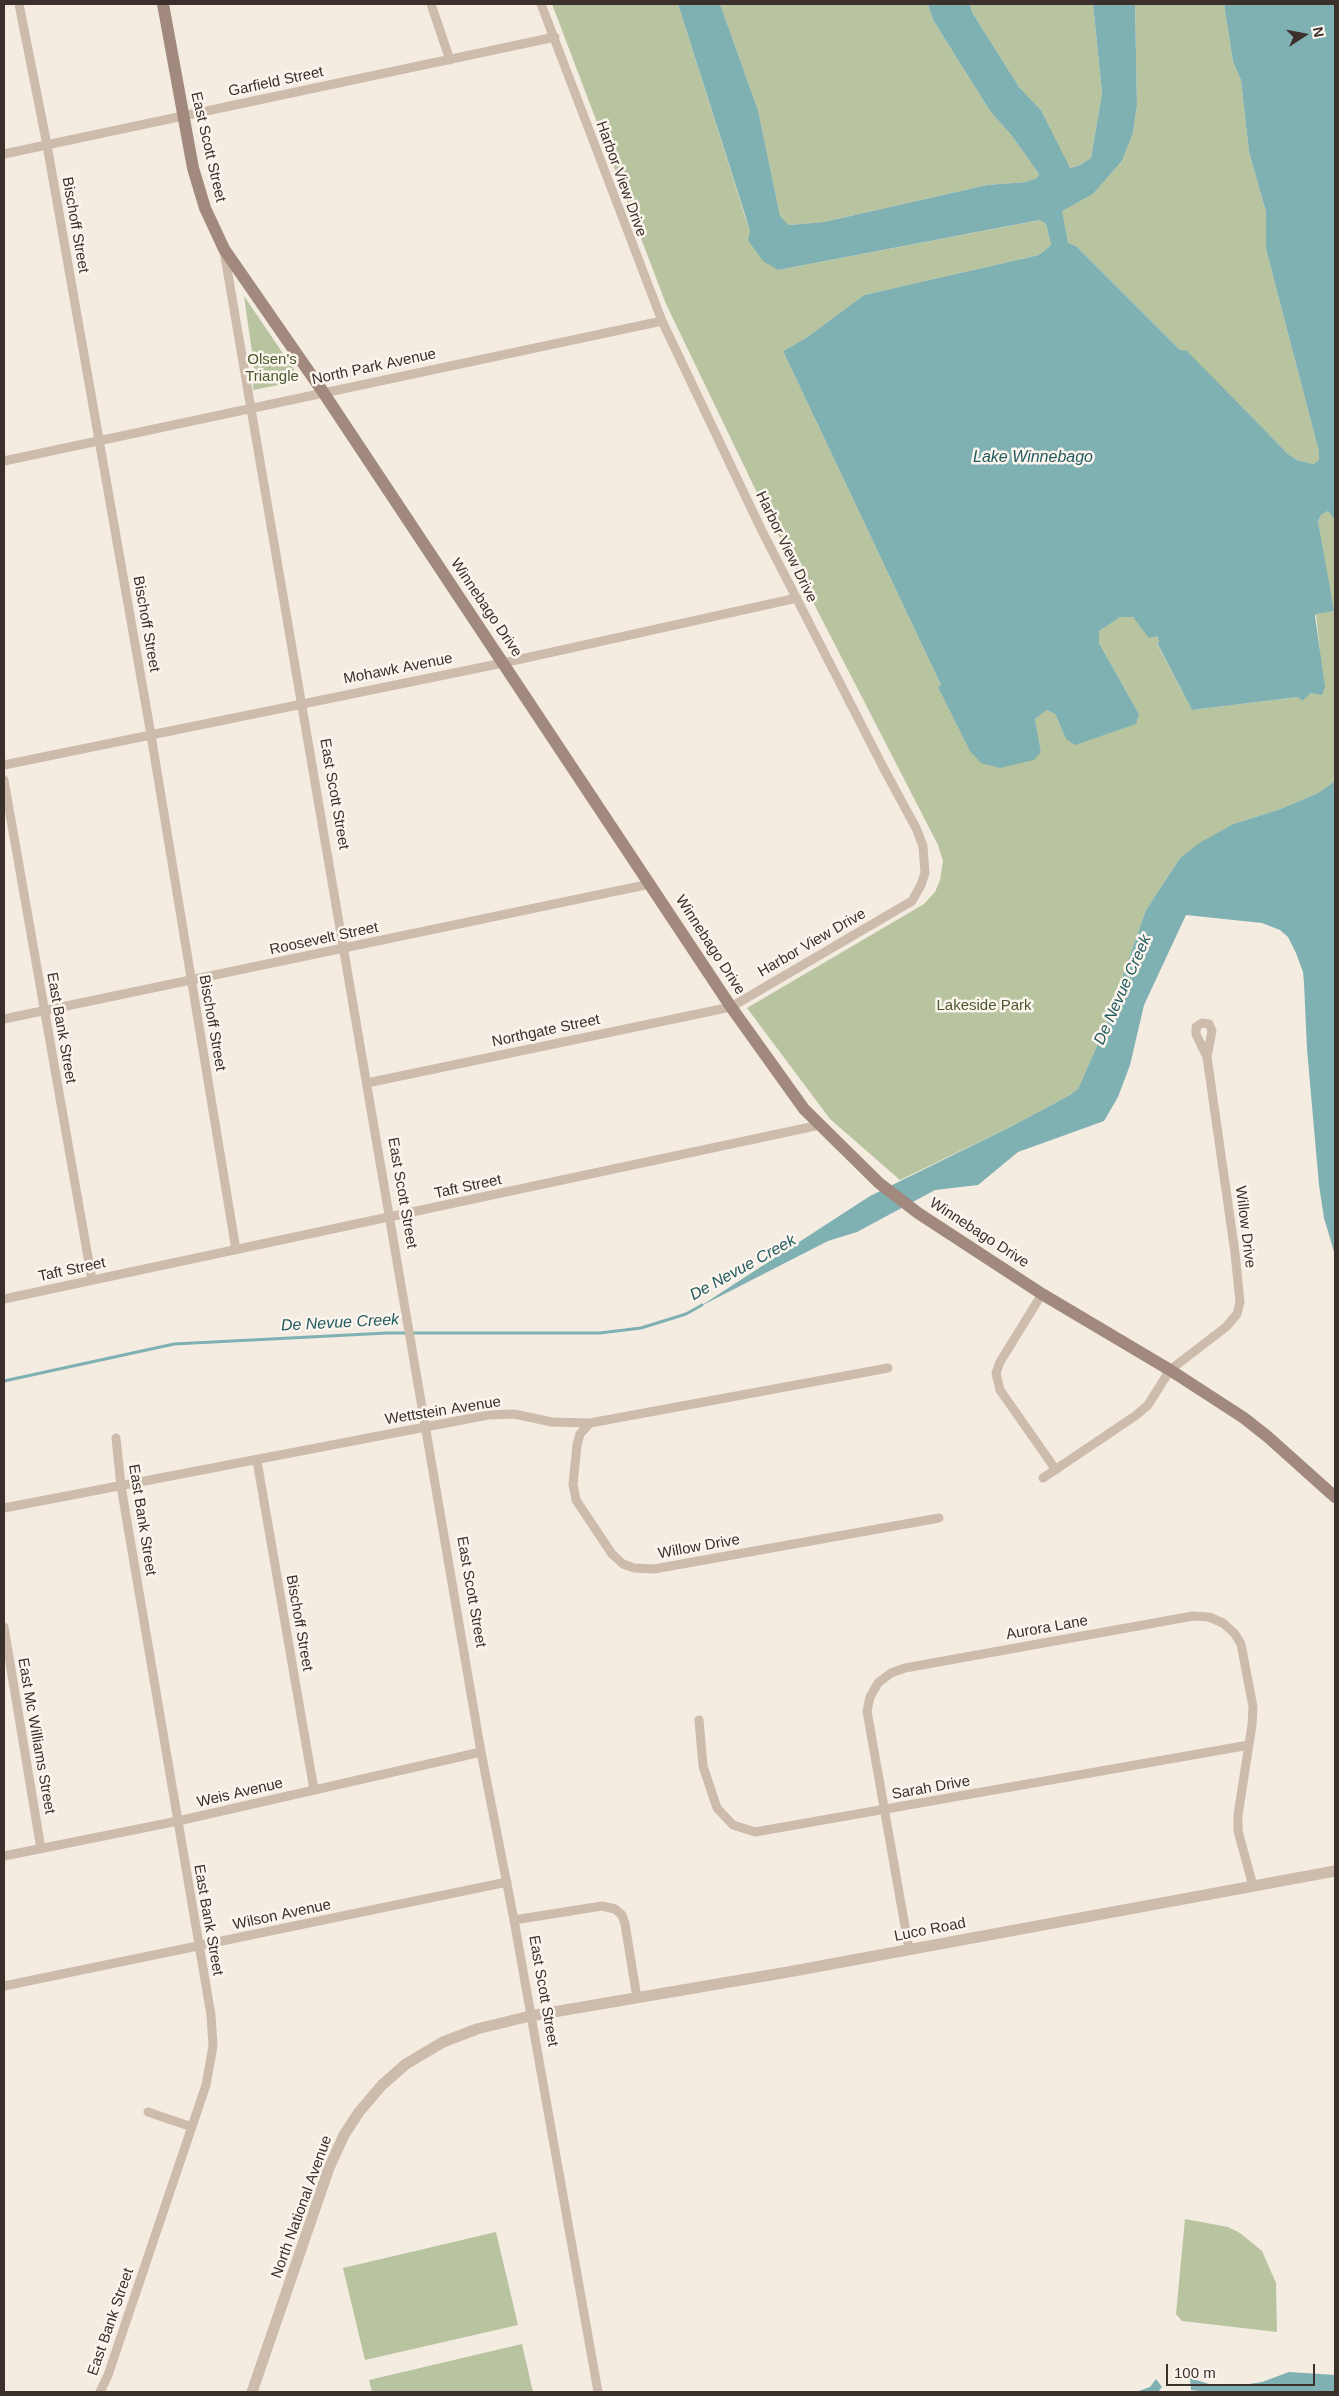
<!DOCTYPE html>
<html>
<head>
<meta charset="utf-8">
<style>
	body { margin:0 }
	#map { position:relative; width:1339px; height:2396px; overflow:hidden; background:#f4ebe1; font-family:Helvetica,sans-serif }
	canvas { display:block }
	.frame { position:absolute; inset:0; border:5px solid #3b302b; pointer-events:none }
	.north { position:absolute; left:1279px; top:10px; width:50px; height:50px; -webkit-text-stroke:4px #fbf5ee; paint-order:stroke; rotate:79deg; font-size:14px; font-weight:700; line-height:20px; text-align:center; color:#3b302b }
	.north::after { content:''; display:block; margin:auto; width:18px; height:22px; background:#3b302b; clip-path:polygon(50% 0,100% 100%,50% 72%,0 100%) }
	.scale { position:absolute; left:1166px; top:2364px; width:149px; height:22px; box-sizing:border-box; border:2px solid #3b302b; border-top:0; padding-left:6px; font-size:15px; line-height:18px; white-space:nowrap; color:#3b302b; -webkit-text-stroke:4px #fbf5ee; paint-order:stroke }
</style>
</head>
<body>
<div id="map">
<canvas width="1339" height="2396"></canvas>
<div class="frame"></div>
<div class="north">N</div>
<div class="scale">100 m</div>
</div>
<script>
const context = document.querySelector('canvas').getContext('2d');
context.lineJoin = 'round';
function paint(path, color) {
  context.fillStyle = color;
  context.fill(path, 'evenodd');
}
function toPath(rows) {
  const path = new Path2D();
  for (const r of rows) {
    path.moveTo(r[0], r[1]);
    for (let i = 2; i < r.length; i += 2) path.lineTo(r[i], r[i + 1]);
  }
  return path;
}
function strokePath(path, color, width, dash) {
  context.strokeStyle = color;
  context.lineWidth = width;
  context.lineCap = dash ? 'butt' : 'round';
  context.setLineDash(dash || []);
  context.stroke(path);
}
function write(font, color, halo, rows, align = 'center') {
  context.font = font + ' Helvetica,sans-serif';
  context.lineWidth = 5;
  context.setLineDash([]);
  context.textBaseline = 'middle';
  context.strokeStyle = halo;
  context.fillStyle = color;
  for (const [text, x, y, turn = 0] of rows) {
    context.save();
    context.translate(x, y);
    context.rotate((+turn || 0) * Math.PI / 180);
    context.textAlign = isNaN(turn) ? turn : align;
    if (halo) context.strokeText(text, 0, 0);
    context.fillText(text, 0, 0);
    context.restore();
  }
}
const green = toPath([
	[552,4,678,4,750,232,778,270,1041,220,1046,224,1051,245,1039,255,864,295,806,338,783,351,941,685,939,687,1041,752,1035,719,1047,710,1055,714,1066,739,1139,714,1099,643,1099,631,1109,623,1120,617,1133,617,1153,636,1157,636,1159,642,1157,644,1192,710,1298,697,1302,701,1320,651,1316,614,1332,610,1318,521,1321,515,1328,511,1334,517,1335,781,1318,793,1278,810,1233,824,1180,858,1146,910,1103,1032,1078,1089,1070,1095,1014,1125,900,1180,830,1119,747,1008,924,904,935,892,940,880,943,861,938,845,761,501,666,304],
	[720,4,928,4,933,20,990,111,1012,136,1039,174,1037,178,1026,182,987,185,824,222,789,225,780,217,758,110],
	[970,4,1093,4,1102,93,1091,158,1080,165,1069,168,1041,110,1019,87,972,12],
	[1135,4,1224,4,1233,62,1241,80,1249,152,1266,212,1266,249,1319,452,1319,460,1313,464,1297,460,1288,454,1187,352,1180,350,1076,246,1068,243,1061,211,1093,194,1122,161,1133,133,1137,105],
	[244,296,297,374,299,381,253,390,254,366],
	[1185,2219,1228,2227,1240,2233,1262,2251,1276,2283,1277,2332,1182,2321,1176,2314],
	[496,2232,518,2325,365,2360,343,2268],
	[522,2344,533,2392,372,2392,369,2380]
]);
const water = toPath([
	[678,4,720,4,758,110,780,216,789,225,824,222,987,185,1026,182,1037,178,1039,174,1012,136,990,111,933,20,928,4,970,4,972,12,1019,87,1041,110,1070,168,1080,165,1091,158,1102,93,1093,4,1135,4,1137,105,1133,133,1122,161,1093,194,1062,211,1068,243,1076,246,1180,350,1187,351,1288,454,1297,460,1313,464,1319,460,1319,452,1266,249,1266,212,1249,152,1241,80,1233,62,1224,4,1335,4,1335,520,1328,511,1321,515,1318,521,1334,611,1316,614,1315,616,1325,687,1322,695,1311,693,1302,701,1298,697,1192,710,1157,643,1159,642,1157,636,1149,638,1133,617,1120,617,1099,631,1099,643,1139,714,1136,724,1075,745,1066,739,1055,714,1047,710,1035,719,1041,752,1034,760,1000,768,981,763,970,751,938,687,941,685,783,351,806,338,864,295,1039,255,1051,245,1046,224,1040,220,778,270,763,261,748,240,750,232,747,221],
	[1335,781,1335,1255,1324,1218,1319,1185,1307,1049,1304,983,1303,972,1296,953,1288,937,1280,930,1262,923,1186,915,1144,1005,1130,1065,1118,1097,1104,1121,1018,1152,978,1185,935,1190,857,1232,828,1241,699,1307,870,1196,1014,1125,1070,1095,1078,1089,1103,1032,1146,910,1180,858,1198,844,1233,824,1278,810,1318,793],
	[1289,2372,1335,2375,1335,2392,1207,2392,1191,2390,1190,2378,1212,2385,1237,2386,1262,2382],
	[1156,2379,1162,2387,1158,2392,1136,2392,1150,2387]
]);
const stream = toPath([
	[4,1381,174,1344,387,1333,600,1333,641,1328,686,1314,702,1305]
]);
const minor = toPath([
	[19,4,47,145,149,723,236,1250],
	[431,4,450,60],
	[4,154,555,37],
	[224,251,481,1752,514,1920,598,2392],
	[4,461,662,321],
	[4,765,503,663,797,598],
	[4,780,92,1280],
	[4,1019,650,884],
	[367,1083,731,1007,912,901,921,885,925,873,923,846,916,828,883,767,762,531,662,321,541,4],
	[1042,1294,1000,1362,996,1373,1000,1390,1056,1470],
	[4,1299,820,1125],
	[590,1423,580,1434,577,1445,573,1484,576,1500,612,1554,623,1564,634,1568,654,1569,939,1518],
	[257,1461,314,1790],
	[1043,1478,1135,1416,1148,1405,1170,1370,1226,1327,1237,1314,1240,1302,1235,1253,1207,1057,1196,1034,1196,1027,1202,1023,1209,1024,1212,1031,1207,1057],
	[4,1508,488,1415,514,1414,552,1422,590,1423,888,1368],
	[4,1627,41,1849],
	[699,1720,703,1766,717,1808,733,1825,755,1832,1249,1745],
	[4,1856,178,1821,481,1752],
	[514,1920,602,1906,615,1909,622,1915,625,1924,637,1998],
	[909,1949,867,1711,870,1697,878,1683,891,1673,905,1668,1193,1616,1209,1617,1223,1623,1235,1634,1241,1644,1253,1707,1252,1725,1238,1815,1238,1831,1253,1886],
	[4,1986,507,1882],
	[148,2112,192,2127],
	[100,2392,108,2375,206,2085,213,2046,211,2015,121,1486,116,1438]
]);
const tertiary = toPath([
	[252,2392,329,2168,344,2135,359,2112,382,2085,406,2064,443,2042,477,2029,530,2016,788,1972,1335,1871]
]);
const secondary = toPath([
	[163,4,193,168,205,208,224,249,323,392,731,1007,804,1109,879,1183,918,1213,1042,1294,1170,1370,1244,1418,1268,1437,1335,1497]
]);
const streetNames = [
	["Garfield Street",276,82,-12],
	["East Scott Street",208,147,77],
	["Harbor View Drive",621,179,70],
	["Bischoff Street",75,225,80],
	["North Park Avenue",374,367,-12],
	["Harbor View Drive",786,547,64],
	["Winnebago Drive",486,608,56],
	["Bischoff Street",146,624,80],
	["Mohawk Avenue",398,669,-11],
	["East Scott Street",334,794,80],
	["Roosevelt Street",324,939,-12],
	["Harbor View Drive",812,943,-30],
	["Winnebago Drive",710,945,57],
	["Bischoff Street",212,1023,80],
	["East Bank Street",61,1028,80],
	["Northgate Street",546,1031,-12],
	["Taft Street",468,1187,-12],
	["East Scott Street",402,1193,80],
	["Willow Drive",1245,1227,83],
	["Winnebago Drive",979,1233,33],
	["Taft Street",72,1270,-12],
	["Wettstein Avenue",443,1411,-9],
	["East Bank Street",142,1520,81],
	["Willow Drive",699,1547,-10],
	["East Scott Street",471,1592,80],
	["Bischoff Street",299,1623,80],
	["Aurora Lane",1047,1628,-10],
	["East Mc Williams Street",36,1736,80],
	["Sarah Drive",931,1788,-10],
	["Weis Avenue",240,1793,-13],
	["Wilson Avenue",282,1915,-12],
	["East Bank Street",208,1920,80],
	["Luco Road",930,1930,-11],
	["East Scott Street",543,1991,80],
	["North National Avenue",302,2207,-70],
	["East Bank Street",111,2322,-71]
];
const parkNames = [
	["Olsen's",272,360],
	["Triangle",272,377],
	["Lakeside Park",984,1006]
];
const waterNames = [
	["Lake Winnebago",1033,458],
	["De Nevue Creek",1123,990,-66],
	["De Nevue Creek",743,1268,-29],
	["De Nevue Creek",340,1323,-3]
];
paint(green, '#b8c4a0');
paint(water, '#7fb0b2');
strokePath(stream, '#7fb0b2', 3);
strokePath(minor, '#cdbbac', 9);
strokePath(tertiary, '#cdbbac', 11);
strokePath(secondary, '#a18a7d', 12);
write('15px', '#3b302b', '#fbf5ee', streetNames);
write('15px', '#4a5a2e', '#fbf5ee', parkNames);
write('italic 16px', '#1f5a5e', '#fbf5ee', waterNames);
</script>
</body>
</html>
